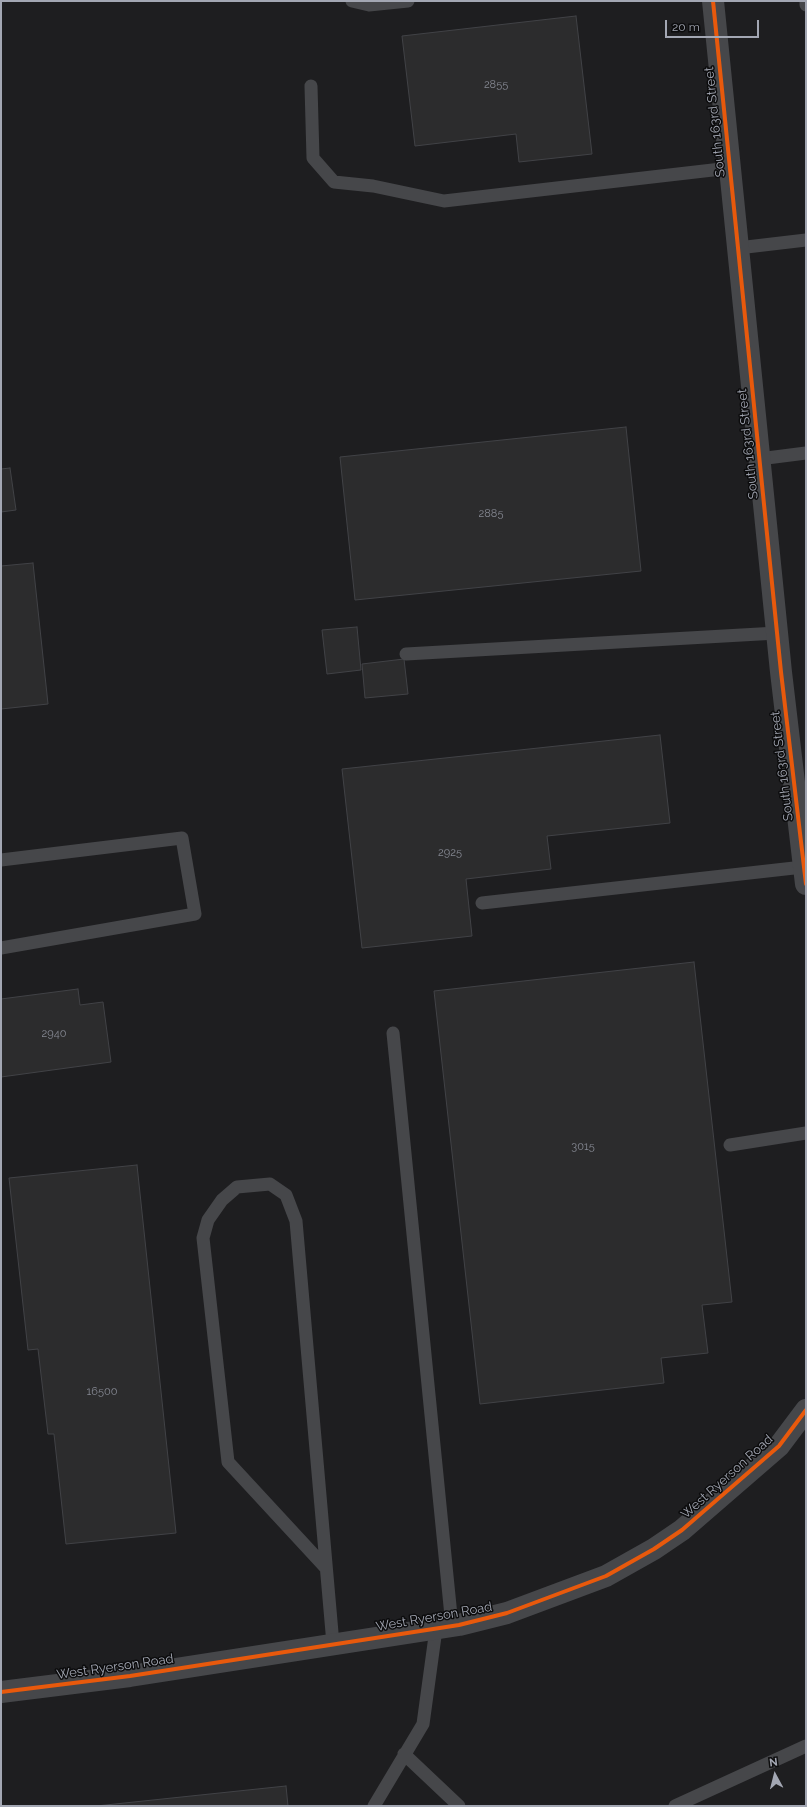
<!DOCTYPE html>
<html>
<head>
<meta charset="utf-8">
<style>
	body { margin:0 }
	#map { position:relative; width:807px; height:1807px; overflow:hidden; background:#111112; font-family:Raleway,sans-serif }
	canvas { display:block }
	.frame { position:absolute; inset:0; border:2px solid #a3a7b3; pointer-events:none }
	.north { position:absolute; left:755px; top:1755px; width:40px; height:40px; -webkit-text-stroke:3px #0c0c0d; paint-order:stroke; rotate:353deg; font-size:11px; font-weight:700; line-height:16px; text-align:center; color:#a3a7b3 }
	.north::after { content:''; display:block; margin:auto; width:14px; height:18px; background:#a3a7b3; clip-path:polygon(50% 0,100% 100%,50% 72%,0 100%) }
	.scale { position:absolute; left:665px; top:20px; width:94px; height:18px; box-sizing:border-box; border:2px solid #a3a7b3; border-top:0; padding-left:5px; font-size:12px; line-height:14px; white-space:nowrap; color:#a3a7b3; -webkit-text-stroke:3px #0c0c0d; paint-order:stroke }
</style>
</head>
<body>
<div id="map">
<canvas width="807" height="1807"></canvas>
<div class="frame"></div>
<div class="north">N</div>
<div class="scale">20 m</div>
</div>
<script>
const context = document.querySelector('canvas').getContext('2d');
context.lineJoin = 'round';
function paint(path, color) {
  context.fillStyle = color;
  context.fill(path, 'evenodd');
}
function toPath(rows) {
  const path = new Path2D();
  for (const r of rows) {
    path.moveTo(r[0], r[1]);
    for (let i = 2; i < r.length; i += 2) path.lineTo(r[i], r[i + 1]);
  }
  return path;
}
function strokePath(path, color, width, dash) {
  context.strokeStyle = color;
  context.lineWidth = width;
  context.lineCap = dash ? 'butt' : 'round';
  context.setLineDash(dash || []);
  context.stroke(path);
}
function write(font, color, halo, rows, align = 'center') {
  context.font = font + ' Raleway,sans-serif';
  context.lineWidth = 3;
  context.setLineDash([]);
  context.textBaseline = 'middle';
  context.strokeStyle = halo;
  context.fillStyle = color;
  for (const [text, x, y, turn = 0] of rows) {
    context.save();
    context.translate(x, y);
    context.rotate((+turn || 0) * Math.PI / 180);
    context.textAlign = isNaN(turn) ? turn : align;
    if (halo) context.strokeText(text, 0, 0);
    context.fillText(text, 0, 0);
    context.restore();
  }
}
const built = toPath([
	[1,1,806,1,806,1806,1,1806]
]);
const building = toPath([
	[576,16,592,154,519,162,516,134,415,146,402,36,576,16],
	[626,427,641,571,355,600,340,457,626,427],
	[10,468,16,510,1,512,1,469,10,468],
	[33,563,48,704,1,709,1,566,33,563],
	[357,627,361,670,327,674,322,630,357,627],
	[404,659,408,694,365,698,362,664,404,659],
	[660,735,670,823,547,836,551,869,466,879,472,936,362,948,342,769,660,735],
	[694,962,732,1302,702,1305,708,1353,661,1358,664,1383,480,1404,434,991,694,962],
	[78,989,80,1005,103,1002,111,1062,1,1077,1,999,78,989],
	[137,1165,176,1533,66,1544,54,1434,48,1434,38,1349,28,1350,9,1178,137,1165],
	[286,1786,288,1806,96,1806,286,1786]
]);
const service = toPath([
	[352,1,369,5,408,1],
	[806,1,806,5],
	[311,86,313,158,334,182,373,186,444,201,730,168],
	[738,248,806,240],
	[759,459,806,453],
	[406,654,777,633],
	[1,860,182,838,195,914,1,948],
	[482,903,803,867],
	[393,1033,452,1626],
	[730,1145,806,1133],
	[326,1568,228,1462,203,1238,208,1220,222,1200,237,1187,270,1184,286,1195,296,1221,333,1644],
	[404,1754,459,1806],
	[374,1806,423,1724,436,1629],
	[675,1806,806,1746]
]);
const minor = toPath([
	[713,1,781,672,806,884],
	[1,1692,130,1676,459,1625,507,1613,606,1576,654,1549,682,1530,779,1446,806,1410]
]);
const cycleway = toPath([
	[713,1,781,672,806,884],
	[1,1692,130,1676,459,1625,507,1613,606,1576,654,1549,682,1530,779,1446,806,1410]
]);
const numberNames = [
	["2855",496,85],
	["2885",491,514],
	["2925",450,853],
	["2940",54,1034],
	["3015",583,1147],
	["16500",102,1392]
];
const streetNames = [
	["South 163rd Street",715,122,-96],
	["South 163rd Street",748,444,-96],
	["South 163rd Street",782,766,-97],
	["West Ryerson Road",727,1477,-42],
	["West Ryerson Road",434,1617,-10],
	["West Ryerson Road",115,1667,-8]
];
paint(built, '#1e1e20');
paint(building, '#2c2c2d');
strokePath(building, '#414246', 1);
strokePath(service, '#46474a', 13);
strokePath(minor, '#46474a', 22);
strokePath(cycleway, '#e8590c', 4);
write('11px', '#858892', null, numberNames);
write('13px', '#a3a7b3', '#0c0c0d', streetNames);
</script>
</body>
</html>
